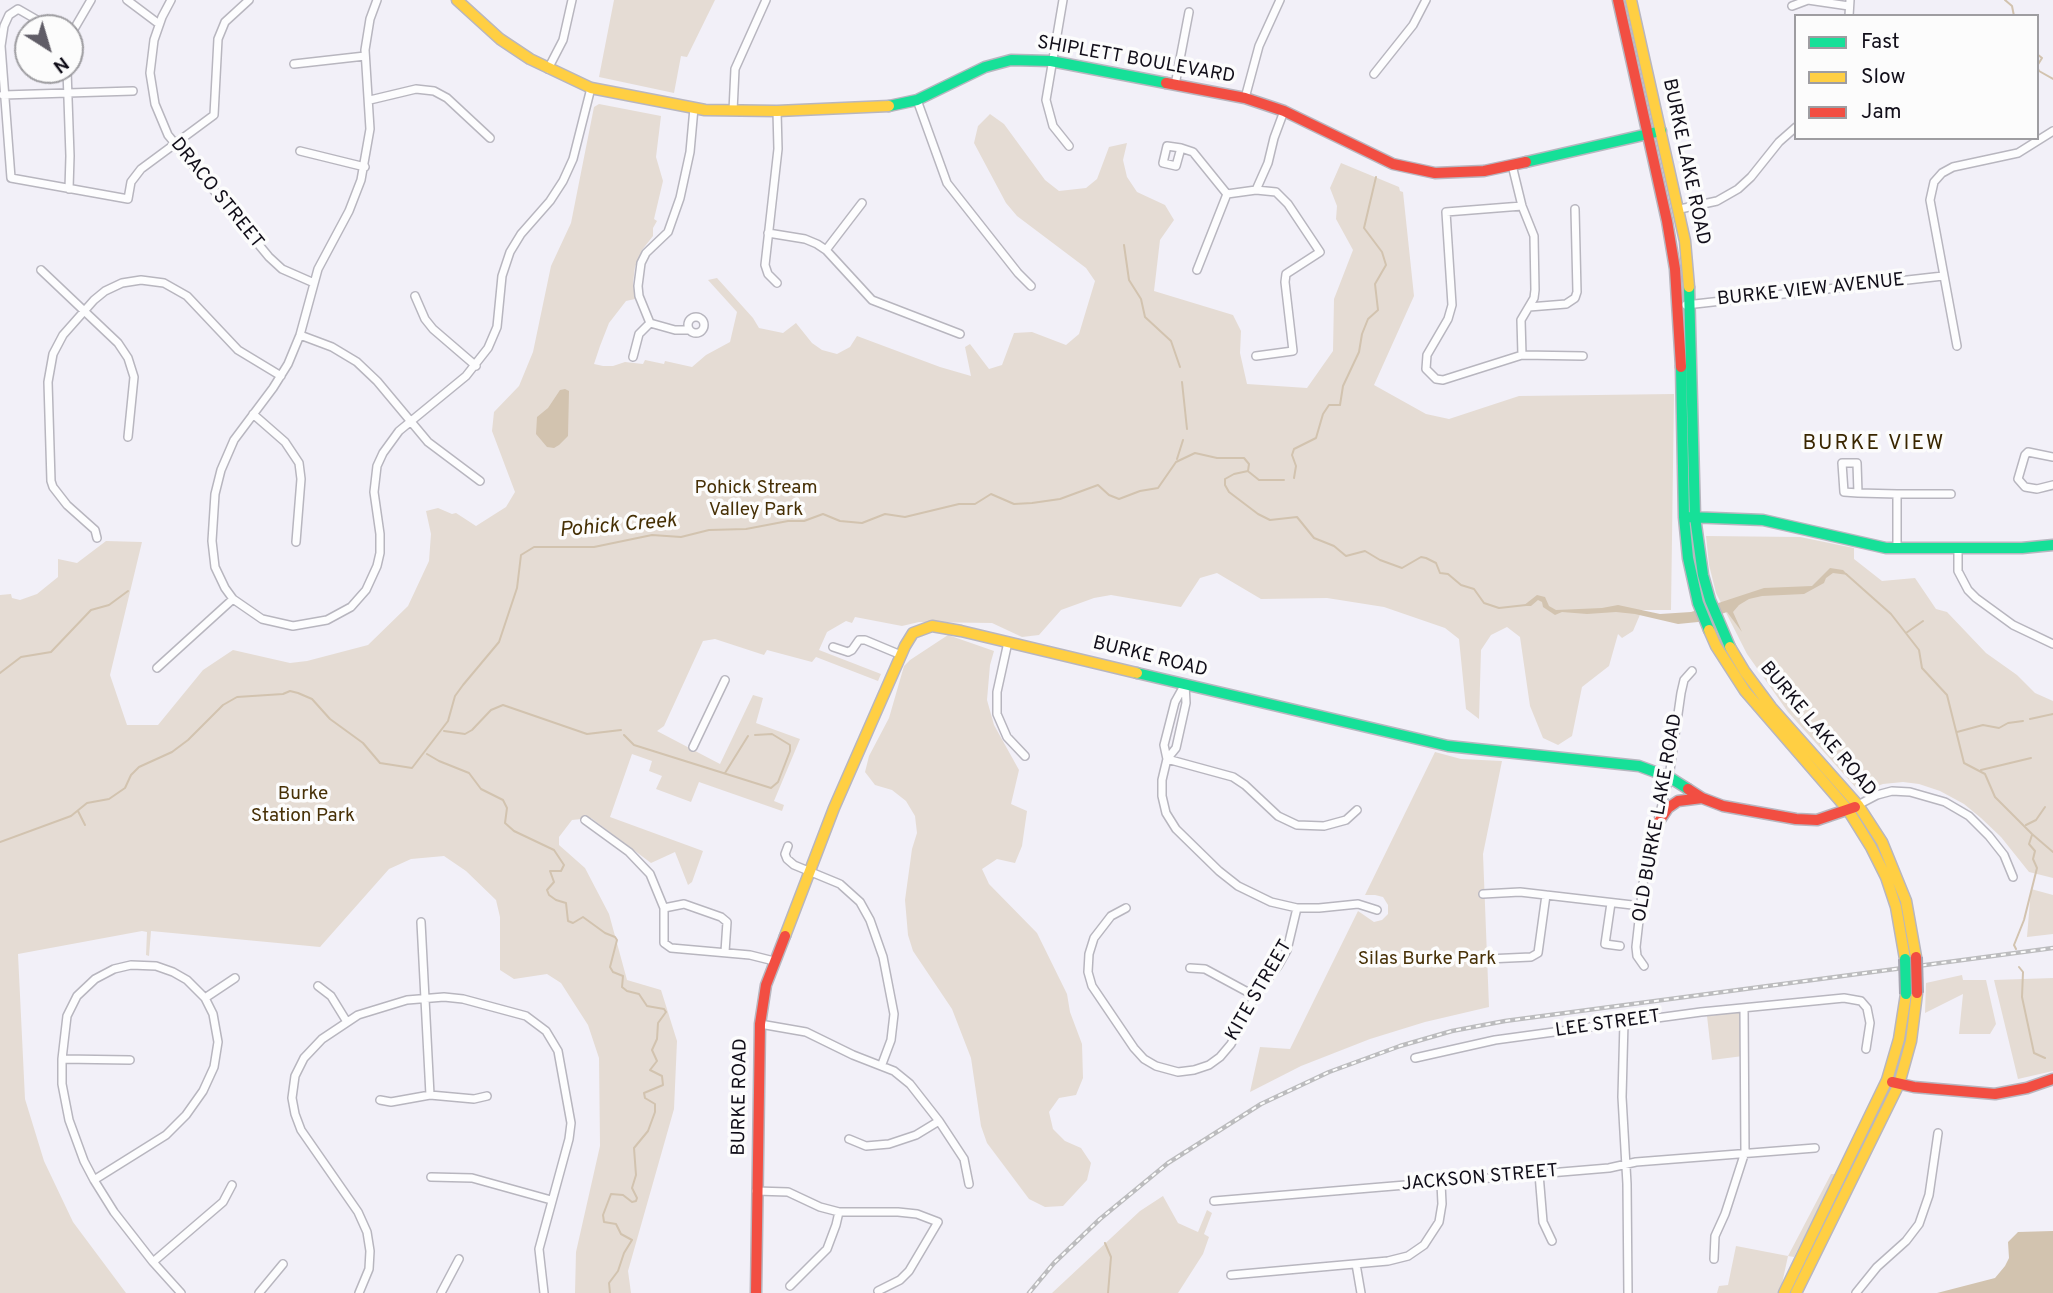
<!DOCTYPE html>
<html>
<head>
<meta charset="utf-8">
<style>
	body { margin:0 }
	#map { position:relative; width:2053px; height:1293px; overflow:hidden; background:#f2f0f8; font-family:Overpass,sans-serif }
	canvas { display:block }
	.legend { position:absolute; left:1794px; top:14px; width:245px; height:126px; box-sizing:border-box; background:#fcfcfc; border:2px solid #9e9da1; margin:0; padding:9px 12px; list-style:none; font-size:21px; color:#110e19 }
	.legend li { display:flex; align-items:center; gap:14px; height:35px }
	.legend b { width:35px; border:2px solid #9e9da1 }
	.north { position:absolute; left:14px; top:14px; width:70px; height:70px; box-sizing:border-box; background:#fcfcfc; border:2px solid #9e9da1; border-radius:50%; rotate:143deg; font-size:19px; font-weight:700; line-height:28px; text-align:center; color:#110e19 }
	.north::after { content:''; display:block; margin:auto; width:24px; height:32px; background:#605d67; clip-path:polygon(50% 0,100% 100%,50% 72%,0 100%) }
</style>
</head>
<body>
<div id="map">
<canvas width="2053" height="1293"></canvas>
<ul class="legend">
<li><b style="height:9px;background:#16e098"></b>Fast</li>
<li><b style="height:9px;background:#ffcf43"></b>Slow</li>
<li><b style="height:9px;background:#f24e42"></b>Jam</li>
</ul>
<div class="north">N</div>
</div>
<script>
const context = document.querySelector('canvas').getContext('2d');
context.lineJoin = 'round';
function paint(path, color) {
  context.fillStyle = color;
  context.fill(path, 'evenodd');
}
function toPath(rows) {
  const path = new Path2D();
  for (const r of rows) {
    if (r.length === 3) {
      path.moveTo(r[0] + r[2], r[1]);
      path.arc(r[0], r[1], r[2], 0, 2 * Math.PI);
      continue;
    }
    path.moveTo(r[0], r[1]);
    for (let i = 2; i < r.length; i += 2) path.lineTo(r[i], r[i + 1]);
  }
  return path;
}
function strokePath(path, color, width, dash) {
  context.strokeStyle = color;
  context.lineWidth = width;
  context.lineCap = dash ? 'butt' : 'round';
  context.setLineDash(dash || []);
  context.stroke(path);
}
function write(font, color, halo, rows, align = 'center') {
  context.font = font + ' Overpass,sans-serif';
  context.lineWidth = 7;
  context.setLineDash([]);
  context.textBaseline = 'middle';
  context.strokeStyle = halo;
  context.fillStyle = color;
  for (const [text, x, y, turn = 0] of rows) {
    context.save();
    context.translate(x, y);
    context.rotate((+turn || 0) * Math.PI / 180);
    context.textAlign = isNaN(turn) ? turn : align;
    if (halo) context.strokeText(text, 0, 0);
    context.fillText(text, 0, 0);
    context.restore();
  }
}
const green = toPath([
	[614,0,715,0,687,57,681,56,674,93,599,77],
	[599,104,661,116,656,157,663,181,654,219,657,221,653,228,653,236,642,250,635,267,633,283,635,299,626,301,609,323,600,346,594,364,603,366,613,366,625,362,643,364,645,360,664,364,665,361,692,367,706,355,730,342,737,312,708,280,717,278,753,318,759,328,783,333,796,323,812,343,822,350,837,354,850,347,857,336,940,367,971,376,965,347,970,344,989,369,1002,365,1014,333,1032,332,1066,345,1079,334,1095,281,1086,268,1017,216,1006,203,974,143,978,126,990,114,1004,124,1045,180,1059,191,1086,188,1097,179,1109,147,1127,143,1123,160,1127,177,1137,192,1165,205,1174,220,1160,240,1154,291,1233,315,1241,331,1240,353,1247,384,1307,388,1333,351,1334,299,1353,250,1336,219,1337,206,1330,188,1341,163,1399,187,1400,191,1403,192,1414,296,1374,385,1426,414,1449,419,1519,396,1674,394,1671,610,1642,610,1633,631,1622,638,1618,634,1609,666,1582,687,1572,736,1558,745,1543,738,1530,706,1520,637,1507,627,1491,635,1481,650,1479,719,1466,709,1459,639,1445,628,1384,607,1327,598,1261,599,1217,573,1200,578,1181,607,1111,595,1094,598,1061,610,1039,635,1022,637,992,623,919,622,902,626,855,617,852,623,846,621,827,632,819,650,881,674,878,681,816,657,812,662,767,650,764,655,715,639,703,641,664,726,657,731,720,764,753,695,763,698,756,723,800,739,774,801,784,805,782,811,699,782,691,802,656,789,662,776,649,771,652,761,632,754,610,817,703,851,692,882,688,885,675,852,651,863,591,818,572,820,559,837,559,845,585,868,609,914,627,980,661,990,677,1041,674,1109,628,1271,631,1293,575,1293,576,1252,600,1146,599,1058,588,1025,561,983,547,974,514,979,500,970,500,917,496,900,466,871,444,856,411,859,389,869,320,947,151,931,149,956,146,955,147,932,142,931,18,954,25,1099,44,1161,73,1222,126,1293,0,1293,0,595,11,594,12,598,20,600,37,594,58,577,58,559,77,563,106,541,142,542,110,675,127,725,158,725,203,670,233,650,290,663,307,661,368,645,408,606,429,561,431,534,426,511,438,508,452,514,456,513,476,526,506,507,515,492,492,431,494,412,519,386,533,352,551,266,571,223,594,107],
	[1706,536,1800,537,1854,548,1854,559,1882,581,1915,578,1936,609,1947,612,1986,653,2017,675,2035,693,2053,701,2053,878,2029,872,2001,837,1981,818,1964,804,1940,791,1919,784,1903,782,1883,784,1864,791,1858,790,1788,712,1747,654,1716,593,1709,565],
	[948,635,994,651,990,665,987,700,994,725,1019,770,1011,804,1027,811,1022,846,1015,863,997,859,982,869,989,884,1037,933,1067,994,1070,1012,1082,1044,1083,1078,1076,1095,1059,1098,1049,1112,1053,1129,1065,1141,1081,1148,1091,1163,1087,1180,1063,1206,1045,1207,1029,1199,987,1143,981,1126,971,1058,952,1009,913,951,908,935,905,900,912,849,917,833,915,816,906,801,892,790,875,785,865,772,869,756,889,718,904,666,910,660],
	[1435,752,1461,759,1502,761,1483,854,1489,1007,1425,1022,1370,1039,1301,1066,1250,1092,1260,1047,1290,1049,1358,911,1374,922,1382,920,1388,914,1388,905,1383,897,1375,895,1365,895],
	[2031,889,2053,895,2053,934,2027,937],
	[1962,975,1963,980,1986,980,1996,1024,1990,1034,1959,1034,1963,994,1925,1013,1926,983],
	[2053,978,2053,1071,2018,1079,1994,980],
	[1742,1012,1743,1056,1712,1060,1707,1016],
	[1831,1174,1836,1174,1794,1257,1788,1256,1780,1293,1717,1293,1719,1286,1728,1285,1736,1246,1788,1256],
	[1163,1196,1178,1223,1198,1232,1207,1210,1212,1213,1204,1234,1209,1237,1203,1254,1178,1293,1052,1293,1140,1211]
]);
const water = toPath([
	[565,389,569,391,568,436,559,445,554,448,547,447,536,434,537,417,548,408,560,390],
	[1830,568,1843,570,1848,575,1833,573,1826,578,1824,583,1804,594,1762,596,1749,599,1739,605,1733,612,1742,632,1727,612,1698,622,1678,624,1635,614,1616,612,1587,614,1562,612,1555,615,1543,607,1542,602,1538,600,1531,606,1523,606,1537,595,1545,597,1549,606,1556,610,1602,608,1618,605,1660,614,1691,612,1764,588,1812,586],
	[2053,1231,2053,1293,1937,1293,1995,1278,2005,1266,2009,1258,2008,1242,2018,1232]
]);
const stream = toPath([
	[2005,0,2012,6,2014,16],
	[2037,54,2042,58,2037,66],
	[2037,67,2039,71,2053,79],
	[1124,245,1129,280,1141,299,1145,317,1171,341,1180,367],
	[1182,382,1187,429],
	[1177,459,1183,440],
	[1249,472,1259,480,1284,480],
	[1294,478,1296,466,1292,455,1294,449,1316,438,1323,414,1329,405,1340,405,1343,386,1359,352,1362,334,1368,319,1378,310,1375,284,1386,265,1382,252,1364,228,1376,177],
	[1846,574,1891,614,1919,650,1922,668,1947,695,1964,763,1985,774,1995,797,2032,834,2053,852],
	[1906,633,1923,621],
	[0,673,21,657,51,652,91,610,109,605,128,591],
	[2030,719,2053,714],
	[444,731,465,734,472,730,491,710,503,705,587,734,621,730],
	[1957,732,1983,725,1999,728,2008,723,2023,721],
	[624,735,634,745,771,788,778,782,790,751,790,745,772,734,755,735],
	[427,754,439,761,469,773,481,789,503,800,507,808,505,823,514,831,554,850,564,865,561,871,550,871,554,882,547,890,549,895,556,900,566,903,568,921,573,923,583,917,605,933,615,937,617,940,610,967,613,972,623,976,622,987,627,991,639,994,647,1006,664,1009,666,1012,658,1023,657,1039,652,1050,657,1061,650,1070,662,1076,663,1085,644,1093,645,1098,655,1104,655,1112,648,1131,634,1148,636,1175,632,1188,637,1198,636,1201,632,1202,623,1195,611,1194,603,1215,604,1222,616,1224,621,1234,632,1240,624,1253,618,1271,609,1283,610,1293],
	[1981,770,2031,758],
	[725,773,748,736],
	[78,811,85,825],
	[2026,825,2036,820,2045,807],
	[0,842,71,816,87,803,109,799,125,788,131,775,139,767,172,752,188,740,223,705,237,697,283,694,290,691,298,693,312,699,330,719,363,743,380,763,412,768,448,721,455,696,463,685,499,642,517,588,521,555,534,547,594,547,652,535,681,537,709,530,746,529,788,521,804,521,823,514,840,521,862,523,885,514,905,517,959,504,975,504,991,494,1014,504,1032,503,1060,499,1098,485,1109,495,1119,499,1140,491,1158,488,1176,462,1195,453,1217,458,1244,458,1249,464,1248,471,1234,474,1225,479,1225,485,1229,492,1258,514,1270,520,1297,517,1314,538,1334,546,1346,556,1365,551,1380,560,1402,568,1421,557,1426,558,1436,563,1440,573,1448,574,1461,585,1474,589,1484,603,1499,608,1526,605],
	[2016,949,2014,945,2024,920,2037,868,2033,859,2035,851,2029,844,2032,835],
	[2019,967,2023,972,2022,997,2034,1053,2045,1058],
	[1105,1243,1111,1257,1108,1293]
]);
const street = toPath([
	[127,0,159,24],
	[171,0,162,17,154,40,150,73,155,104,168,135,269,257,282,269,314,283],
	[377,0,370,19,365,50,370,129,361,180,349,211,318,269,300,335,288,364,273,388,234,440,221,470,215,494,212,541,215,567,225,588,233,599,262,619,293,626,327,620,351,607,366,590,377,566,380,553,380,534,374,492,377,466,383,453,399,431,466,376,488,348,497,327,502,276,510,252,521,234,550,201,563,181,573,159,591,88],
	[1063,0,1046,100,1053,126,1069,146],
	[1792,6,1808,0,1849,6],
	[1849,16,1850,0],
	[51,28,18,9,9,15,4,26,1,46,11,178,128,199,131,182,141,169,214,115,218,39,225,22,249,0],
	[70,36,91,0],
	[294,64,365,56],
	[548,69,563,40,572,0],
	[67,70,70,156,69,189],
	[1374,74,1413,25,1426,0],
	[1175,85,1189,12],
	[3,95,133,91],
	[1245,98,1259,46,1280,0],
	[370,100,416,89,434,91,447,98,490,138],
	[917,100,947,183,1018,273,1031,286],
	[733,111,735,69,766,0],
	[777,111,778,149,765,265,768,274,777,283],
	[1181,148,1176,166,1163,163,1167,146,1181,148,1193,152,1227,194],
	[300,151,365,167],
	[1512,165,1522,206,1534,236,1535,290,1534,298,1521,320,1522,355],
	[1256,190,1268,163,1274,138,1284,111],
	[1522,206,1446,212,1452,305,1448,319,1427,355,1426,369,1436,379,1443,380,1522,355,1583,356],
	[1680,209,1717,201,1738,189,1751,177,1779,142,1796,127],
	[768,233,805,239,817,244,826,250,872,300,960,334],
	[826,250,862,203],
	[41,270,118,343,128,358,134,377,128,437],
	[1197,270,1227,194,1256,190,1276,192,1288,204,1320,252,1286,274,1285,282,1293,351,1256,356],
	[415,296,425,319,433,329,476,366],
	[1686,305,1943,276],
	[1529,307,1566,304,1575,298,1577,292,1575,209],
	[696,325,8],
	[689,330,675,330,650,323,639,296,638,286,641,263,646,253,668,232,680,198,690,152,694,108],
	[300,335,332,347,357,362,377,381,428,442,480,481],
	[1957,346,1930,200,1934,182,1942,173,1953,167,2018,153,2053,131],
	[633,357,639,334,650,323],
	[253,414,285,442,299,463,301,479,296,542],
	[2053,457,2028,452,2025,455,2018,479,2025,487,2037,489,2053,485],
	[1858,493,1857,463,1842,463,1844,492,1858,493,1897,494,1951,494],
	[97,538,95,530,67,505,53,487,51,481,48,382,53,354,63,335,94,300,105,291,122,283,141,280,164,283,187,296,238,350,281,376],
	[1897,548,1897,494],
	[1958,548,1958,571,1968,590,1976,598,2013,625,2053,644],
	[1008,642,997,692,997,714,1007,737,1025,756],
	[833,647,848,652,852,650,859,640,865,640,901,655],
	[157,668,233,599],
	[1185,684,1186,703,1176,748,1167,759,1162,780,1162,796,1166,813,1176,829,1219,871,1238,886,1271,902,1297,908,1319,908,1358,904,1377,910],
	[693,747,725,680],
	[1167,759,1233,777,1245,785,1278,816,1297,825,1324,826,1346,820,1357,810],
	[1167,759,1164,745,1175,702,1185,684],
	[1858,805,1877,795,1892,791,1910,792,1945,802,1969,816,1989,836,2004,855,2013,877],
	[585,820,629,852,650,874,664,908,664,943,671,948,750,955,774,961],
	[788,846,785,854,787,859,794,865,840,884,860,902,870,920,883,957,894,1014,891,1040,882,1064],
	[1483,894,1520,892,1641,906],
	[1611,903,1605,944,1620,946],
	[664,908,684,904,721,917,727,922,725,952],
	[1126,908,1111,916,1094,938,1089,954,1088,972,1092,986,1134,1048,1144,1059,1156,1066,1178,1072,1194,1070,1209,1065,1220,1057,1231,1044,1255,996,1278,966,1287,950,1297,908],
	[421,922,430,1095],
	[1487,959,1531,957,1538,953,1546,895],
	[1644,966,1637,956,1636,947,1644,876,1669,777,1681,693,1684,680,1692,671],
	[1190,968,1205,969,1255,996],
	[318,986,331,996,347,1022],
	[205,998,235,978],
	[1624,1022,1622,1097,1627,1184,1628,1293],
	[760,1024,806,1032,853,1055,894,1071,910,1084,939,1121,964,1159,969,1184],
	[1415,1058,1495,1040,1701,1012,1844,998,1861,1001,1867,1008,1870,1023,1866,1049],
	[62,1059,130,1060],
	[380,1100,391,1102,430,1095,474,1099,487,1096],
	[849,1139,866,1146,889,1144,916,1135,939,1121],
	[1539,1174,1543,1222,1552,1241],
	[431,1177,472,1178,551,1200],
	[94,1180,166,1135,186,1115,203,1091,214,1067,218,1042,213,1014,205,998,187,980,173,972,156,966,131,965,114,969,95,979,77,996,67,1016,62,1059,62,1084,69,1120,84,1161,94,1180,114,1212,153,1262,181,1293],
	[756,1191,788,1192,820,1207,839,1212,898,1212,917,1214,938,1222,909,1271,900,1280,878,1291],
	[1214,1201,1609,1168,1636,1162,1815,1148],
	[1714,1259,1715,1236,1725,1214,1745,1152,1744,1008],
	[153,1262,223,1202,232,1185],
	[1356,1264,1361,1293],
	[1231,1275,1388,1261,1408,1256,1424,1245,1439,1222,1442,1204,1441,1183],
	[790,1286,827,1249,836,1225,839,1212],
	[259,1293,283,1264],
	[359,1293,369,1269,370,1251,367,1232,358,1212,301,1130,295,1114,292,1098,295,1076,304,1058,322,1039,358,1015,407,1000,444,997,463,999,526,1016,546,1031,558,1051,571,1123,569,1139,539,1249,544,1293],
	[441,1293,459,1259],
	[1856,1293,1877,1267,1906,1241,1919,1224,1929,1195,1938,1133]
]);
const fast = toPath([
	[889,106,917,100,985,67,1011,60,1051,61,1166,83],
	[1526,162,1661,131],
	[1689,287,1695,517,1703,575,1710,600,1730,647],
	[1681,367,1684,517,1688,558,1698,603,1709,630],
	[1688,517,1763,520,1886,548,2022,548,2053,545],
	[1137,673,1448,746,1639,766,1669,777,1688,789]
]);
const slow = toPath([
	[457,0,500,39,530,59,591,88,705,110,777,111,889,106],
	[1631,0,1685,241,1689,287],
	[1709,630,1716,646,1745,691,1848,810,1871,847,1886,877,1896,907,1905,959],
	[1730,647,1745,672,1771,707,1858,805,1882,842,1906,901,1916,957],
	[785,936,834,808,905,646,913,633,932,626,961,631,1137,673],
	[1784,1293,1887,1080,1899,1039,1906,994],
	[1796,1293,1899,1084,1911,1041,1917,993]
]);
const jam = toPath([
	[1618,0,1667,221,1675,269,1681,367],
	[1166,83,1245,98,1284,111,1393,164,1435,173,1484,171,1526,162],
	[1688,789,1702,798,1723,806,1796,819,1817,820,1855,807],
	[1658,823,1668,808,1678,801,1702,798],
	[1892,1082,1914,1087,1995,1094,2027,1088,2053,1079],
	[756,1293,760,1024,766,985,785,936]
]);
const rail = toPath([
	[1029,1293,1054,1263,1100,1219,1168,1163,1261,1104,1329,1072,1400,1046,1452,1031,1505,1021,2053,948]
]);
const fastBridge = toPath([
	[1905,959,1906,994]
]);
const jamBridge = toPath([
	[1916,957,1917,993]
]);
const streetNames = [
	["SHIPLETT BOULEVARD",1136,61,10],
	["BURKE LAKE ROAD",1685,162,78],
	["DRACO STREET",216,194,51],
	["BURKE VIEW AVENUE",1811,291,-6],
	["BURKE ROAD",1150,658,14],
	["BURKE LAKE ROAD",1817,730,50],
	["OLD BURKE LAKE ROAD",1659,818,-80],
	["KITE STREET",1260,991,-60],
	["LEE STREET",1608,1025,-8],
	["BURKE ROAD",741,1097,-89],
	["JACKSON STREET",1480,1179,-5]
];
const parkNames = [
	["Pohick Stream",756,489],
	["Valley Park",756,511],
	["Burke",303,795],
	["Station Park",303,817],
	["Silas Burke Park",1427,960]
];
const neighbourhoodNames = [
	["BURKE VIEW",1874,445]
];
const waterNames = [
	["Pohick Creek",618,527,-5]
];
paint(green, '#e5dcd4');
paint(water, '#d2c3af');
strokePath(stream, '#d2c3af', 2);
strokePath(street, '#b8b6bf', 10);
strokePath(fast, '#b8b6bf', 13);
strokePath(slow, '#b8b6bf', 13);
strokePath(jam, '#b8b6bf', 13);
strokePath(street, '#fdfdfe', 7);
strokePath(fast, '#16e098', 10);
strokePath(slow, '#ffcf43', 10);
strokePath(jam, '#f24e42', 10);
strokePath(rail, '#bcbcbe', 4.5);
strokePath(rail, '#fcfcfc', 2, [5]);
strokePath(fastBridge, '#a8a5b1', 14, []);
strokePath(jamBridge, '#a8a5b1', 14, []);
strokePath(fastBridge, '#16e098', 10);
strokePath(jamBridge, '#f24e42', 10);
write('19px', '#110e19', '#fcfcfc', streetNames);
write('19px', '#473006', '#fcfcfc', parkNames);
context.letterSpacing = '2px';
write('21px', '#3a2600', '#fcfcfc', neighbourhoodNames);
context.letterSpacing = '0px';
write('italic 21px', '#452f04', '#fcfcfc', waterNames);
</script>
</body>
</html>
